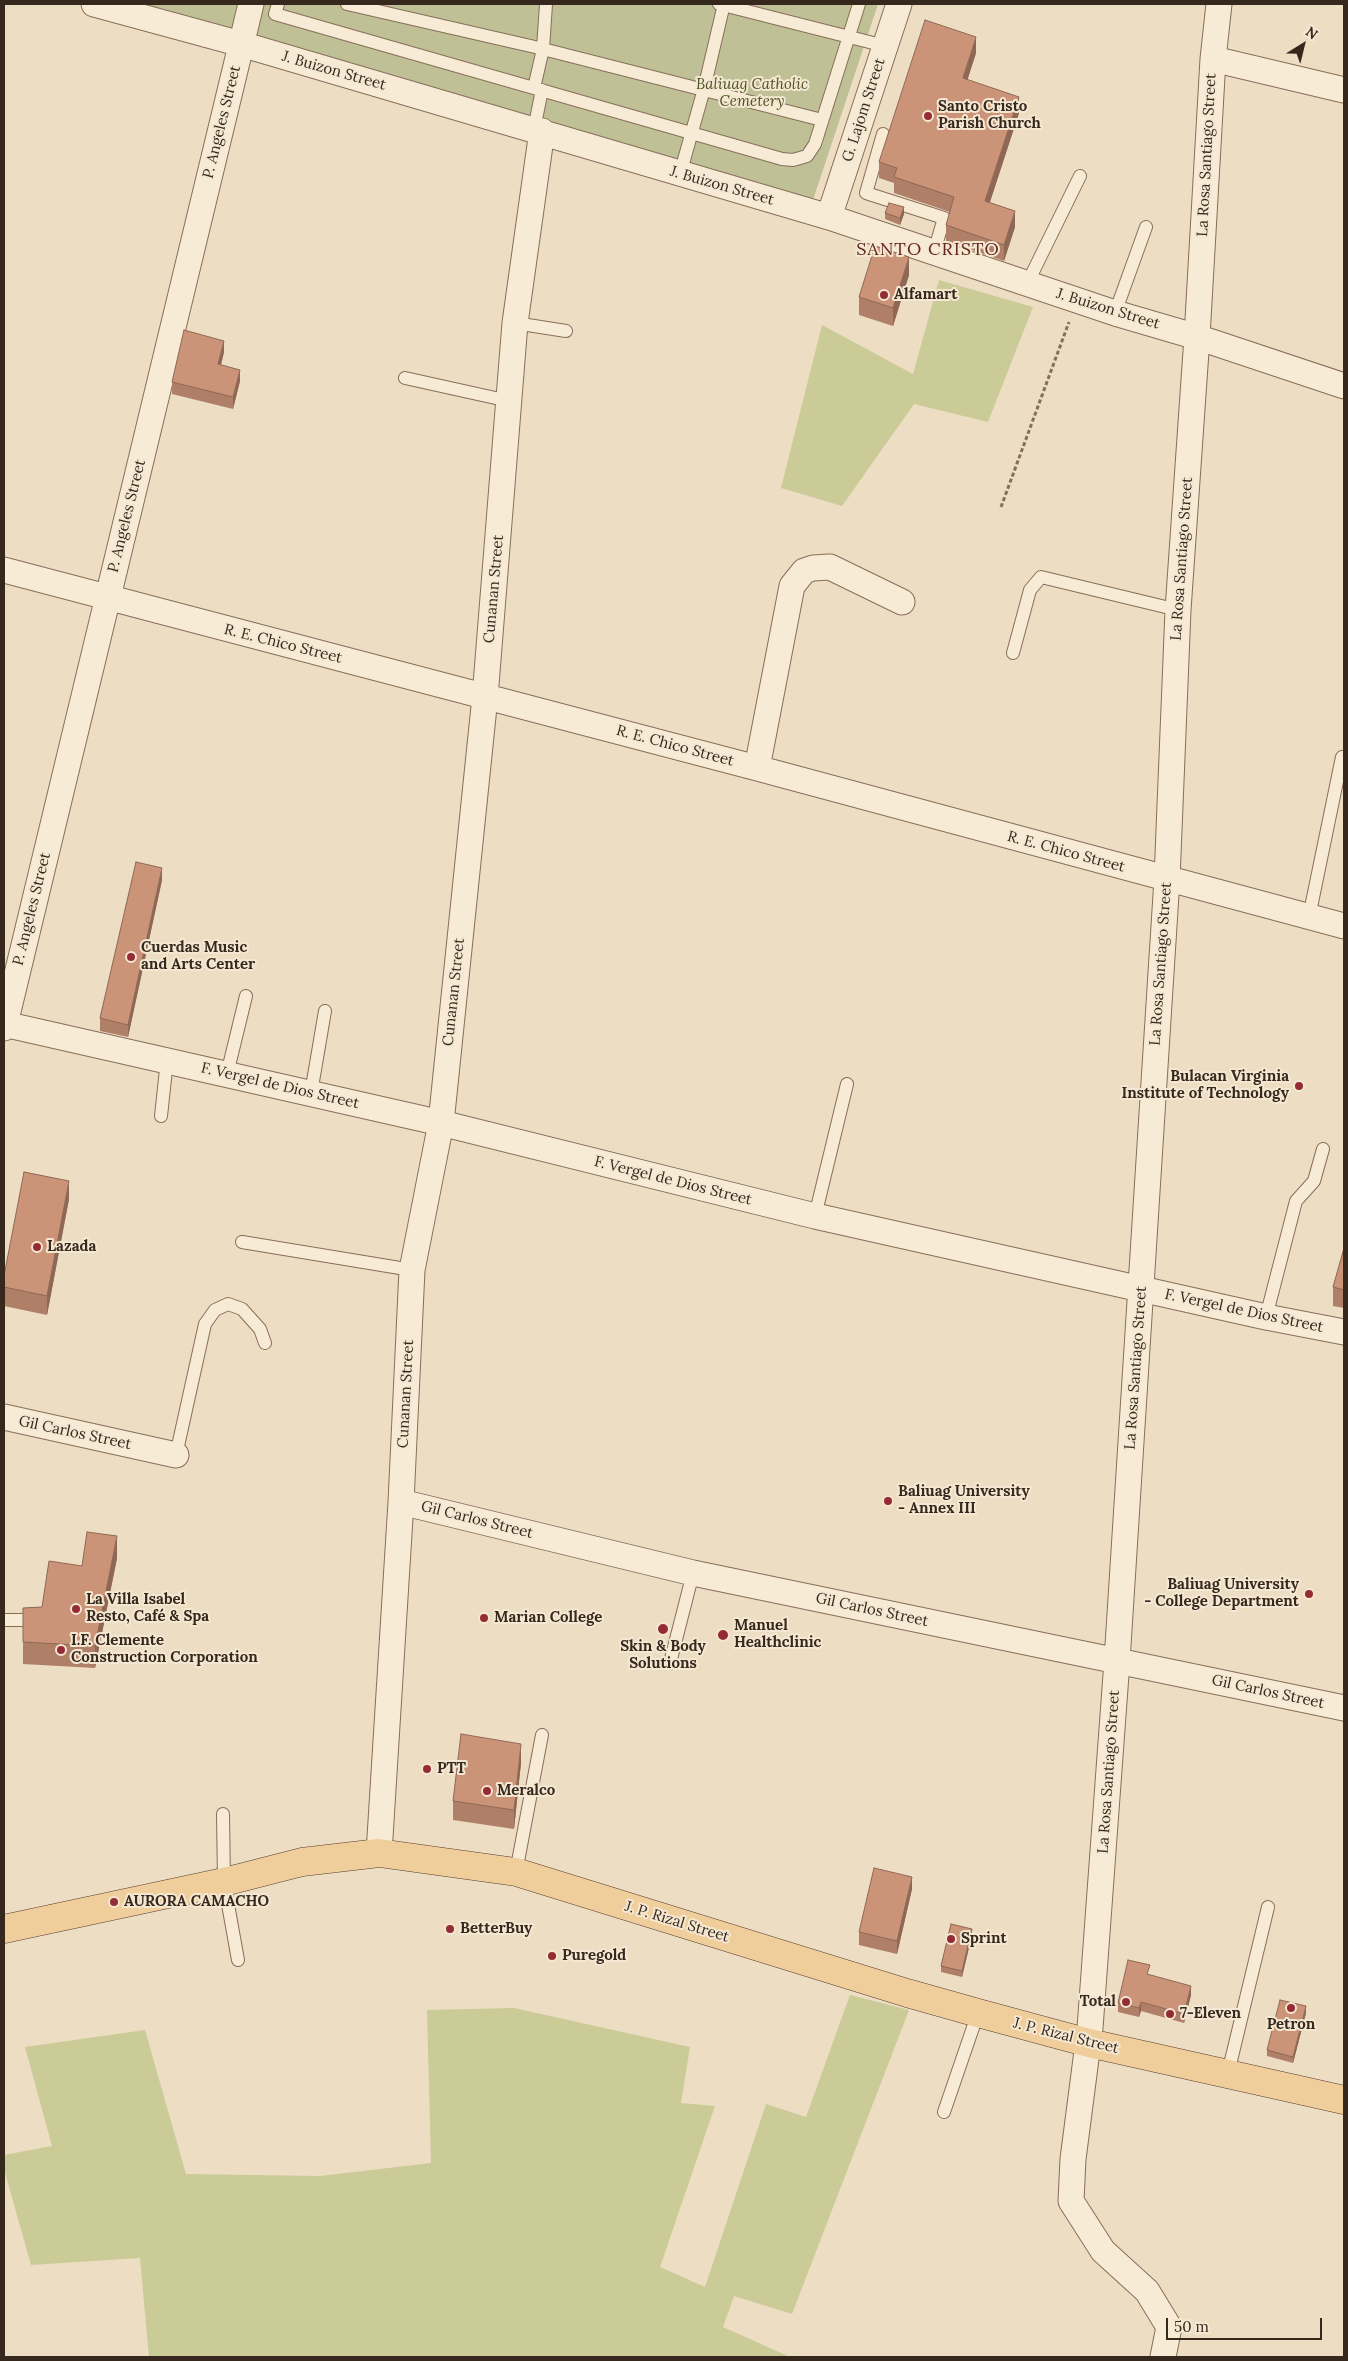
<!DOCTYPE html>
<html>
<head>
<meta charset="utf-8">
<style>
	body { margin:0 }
	#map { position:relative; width:1348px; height:2361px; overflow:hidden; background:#edddc3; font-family:Lora,serif }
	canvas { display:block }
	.frame { position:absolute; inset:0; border:5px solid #37281e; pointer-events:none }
	.north { position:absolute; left:1278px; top:20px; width:50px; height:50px; -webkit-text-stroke:4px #f5e8d2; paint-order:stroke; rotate:36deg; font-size:14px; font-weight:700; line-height:20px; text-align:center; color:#37281e }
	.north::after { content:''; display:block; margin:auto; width:18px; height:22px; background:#37281e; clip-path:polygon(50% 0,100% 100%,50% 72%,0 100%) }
	.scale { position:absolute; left:1166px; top:2318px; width:156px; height:22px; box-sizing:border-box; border:2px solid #37281e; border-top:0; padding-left:6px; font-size:15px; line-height:18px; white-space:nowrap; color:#37281e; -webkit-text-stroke:4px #f5e8d2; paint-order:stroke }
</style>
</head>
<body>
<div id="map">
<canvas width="1348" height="2361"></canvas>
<div class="frame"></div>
<div class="north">N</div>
<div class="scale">50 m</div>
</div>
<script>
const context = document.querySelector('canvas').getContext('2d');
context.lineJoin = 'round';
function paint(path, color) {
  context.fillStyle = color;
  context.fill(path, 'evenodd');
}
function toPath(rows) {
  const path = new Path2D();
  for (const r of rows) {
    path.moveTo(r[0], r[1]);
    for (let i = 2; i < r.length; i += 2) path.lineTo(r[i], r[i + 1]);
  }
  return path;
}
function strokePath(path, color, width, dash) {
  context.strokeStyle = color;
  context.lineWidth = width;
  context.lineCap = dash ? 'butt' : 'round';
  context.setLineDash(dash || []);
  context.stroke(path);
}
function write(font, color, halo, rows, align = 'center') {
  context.font = font + ' Lora,serif';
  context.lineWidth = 4;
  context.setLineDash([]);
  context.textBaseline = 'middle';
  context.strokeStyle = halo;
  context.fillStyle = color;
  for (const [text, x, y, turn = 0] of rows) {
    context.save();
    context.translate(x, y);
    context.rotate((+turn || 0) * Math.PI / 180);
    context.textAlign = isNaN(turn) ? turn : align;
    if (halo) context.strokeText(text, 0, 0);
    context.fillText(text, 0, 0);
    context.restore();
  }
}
const green = toPath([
	[939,280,1033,307,988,422,914,404,842,506,781,488,822,325,913,374],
	[850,1995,909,2010,792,2314,734,2296,723,2327,790,2357,149,2357,140,2258,31,2265,4,2169,4,2155,52,2146,25,2047,145,2030,186,2174,320,2176,431,2163,427,2010,514,2008,690,2047,681,2103,715,2106,660,2267,705,2287,766,2104,806,2117]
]);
const cemetery = toPath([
	[143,4,238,4,231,32],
	[261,4,878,4,811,206,253,36]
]);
const path = toPath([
	[1001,507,1069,322]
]);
const lane = toPath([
	[278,4,275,14,782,159,793,160,807,156,815,144,859,4],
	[347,4,535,47,822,120],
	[719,4,885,46],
	[534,88,543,49,546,4],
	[534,129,542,90],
	[883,134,866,193,944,218,934,252],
	[680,174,704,89,724,4],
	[1027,284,1080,176],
	[1115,313,1146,227],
	[515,323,566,331],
	[405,378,509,401],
	[1013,653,1030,590,1041,577,1178,610],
	[1309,917,1342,757],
	[227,1074,246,996],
	[311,1093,325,1011],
	[161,1116,167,1060],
	[815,1216,847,1084],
	[242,1242,412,1270],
	[1266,1317,1296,1201,1314,1181,1323,1149],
	[176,1455,205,1324,215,1310,228,1304,242,1309,260,1329,265,1343],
	[4,1620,36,1620],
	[670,1663,693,1573],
	[223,1814,224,1882,238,1960],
	[516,1872,542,1735],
	[1228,2073,1268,1907],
	[944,2112,978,2013]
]);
const street = toPath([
	[94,4,241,44,829,217,1115,313,1197,337,1344,386],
	[1213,59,1344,90],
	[829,217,899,4],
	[4,570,757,768,1344,926],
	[757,768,792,586,804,571,813,568,830,567,902,602],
	[4,1024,441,1123,815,1216,1266,1317,1344,1332],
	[4,1028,251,4],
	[4,1417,176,1455],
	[401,1502,693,1573,1344,1708],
	[379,1853,401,1502,412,1270,441,1123,485,697,515,323,542,131],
	[1163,2357,1169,2327,1147,2291,1103,2251,1071,2201,1073,2159,1090,2028,1117,1661,1167,879,1178,610,1197,337,1213,59,1219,4]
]);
const primary = toPath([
	[4,1929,224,1882,302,1862,379,1853,516,1872,907,1993,978,2013,1089,2043,1344,2100]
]);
const wall = toPath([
	[976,53,967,80,1019,113,990,202,1015,227,1004,261,946,241,946,225,950,212,894,193,894,183,879,178,879,162],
	[885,213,904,214,900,225,885,219],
	[909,275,893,326,859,315,859,297],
	[224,352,221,365,240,381,233,409,172,394,172,382],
	[162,880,128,1037,100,1031,100,1018],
	[69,1199,47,1315,4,1306,4,1276],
	[1344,1248,1344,1308,1333,1306,1333,1287],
	[117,1558,95,1668,23,1664,23,1608,42,1607,82,1566],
	[521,1763,514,1829,453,1820,453,1801],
	[912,1889,897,1954,859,1945,859,1932],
	[972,1935,962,1977,941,1972,941,1966],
	[1149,1975,1191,1995,1184,2023,1141,2011,1139,2017,1118,2012,1118,2003],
	[1306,2013,1293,2063,1267,2056,1267,2050]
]);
const shadedWall = toPath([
	[976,37,976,53,963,94,963,78],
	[1019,97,1019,113,985,217,985,201],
	[904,207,904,214,900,225,900,218],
	[1015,211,1015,227,1004,261,1004,245],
	[909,257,909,275,893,326,893,308],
	[224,341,224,352,218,376,218,364],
	[240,370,240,381,233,409,233,397],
	[162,868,162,880,128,1037,128,1025],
	[69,1181,69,1199,47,1315,47,1296],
	[117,1536,117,1558,95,1668,95,1646],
	[521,1744,521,1763,514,1829,514,1810],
	[912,1877,912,1889,897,1954,897,1941],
	[972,1929,972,1935,962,1977,962,1971],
	[1191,1986,1191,1995,1184,2023,1184,2014],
	[1141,2002,1141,2011,1139,2017,1139,2008],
	[1306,2006,1306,2013,1293,2063,1293,2057]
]);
const building = toPath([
	[925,20,976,37,963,78,1019,97,985,201,1015,211,1004,245,946,225,954,197,894,177,897,168,879,162,925,20],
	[889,203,904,207,900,218,885,213,889,203],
	[875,246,909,257,893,308,859,297,875,246],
	[184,330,224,341,218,364,240,370,233,397,172,382,184,330],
	[136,862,162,868,128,1025,100,1018,136,862],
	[24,1172,69,1181,47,1296,4,1287,4,1276,24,1172],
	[1344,1248,1344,1290,1333,1287,1344,1248],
	[87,1532,117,1536,95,1646,23,1642,23,1608,42,1607,49,1561,82,1566,87,1532],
	[461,1734,521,1744,514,1810,453,1801,461,1734],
	[874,1868,912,1877,897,1941,859,1932,874,1868],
	[951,1924,972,1929,962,1971,941,1966,951,1924],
	[1128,1960,1150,1965,1147,1974,1191,1986,1184,2014,1141,2002,1139,2008,1118,2003,1128,1960],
	[1280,2000,1306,2006,1293,2057,1267,2050,1280,2000]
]);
const markers = [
	[928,116,5,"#952b35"],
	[884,295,5,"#952b35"],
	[131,957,5,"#952b35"],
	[1299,1086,5,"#952b35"],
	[37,1247,5,"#952b35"],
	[888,1501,5,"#952b35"],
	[1309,1594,5,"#952b35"],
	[76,1609,5,"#952b35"],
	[484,1618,5,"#952b35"],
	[663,1629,6,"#952b35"],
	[723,1635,6,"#952b35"],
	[61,1650,5,"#952b35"],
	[427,1769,5,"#952b35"],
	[487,1791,5,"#952b35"],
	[114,1902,5,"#952b35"],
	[450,1929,5,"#952b35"],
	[951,1939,5,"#952b35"],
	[552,1956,5,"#952b35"],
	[1126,2002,5,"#952b35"],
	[1291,2008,5,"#952b35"],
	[1170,2014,5,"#952b35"]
];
const streetNames = [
	["J. Buizon Street",334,71,16],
	["G. Lajom Street",864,110,-72],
	["P. Angeles Street",222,122,-76],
	["La Rosa Santiago Street",1207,155,-87],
	["J. Buizon Street",722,186,16],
	["J. Buizon Street",1108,309,17],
	["P. Angeles Street",127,516,-76],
	["La Rosa Santiago Street",1182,559,-86],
	["Cunanan Street",494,589,-85],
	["R. E. Chico Street",283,644,14],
	["R. E. Chico Street",675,746,15],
	["R. E. Chico Street",1066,852,15],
	["P. Angeles Street",32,909,-76],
	["La Rosa Santiago Street",1161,964,-86],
	["Cunanan Street",454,992,-84],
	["F. Vergel de Dios Street",280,1086,13],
	["F. Vergel de Dios Street",673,1181,14],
	["F. Vergel de Dios Street",1244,1311,12],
	["La Rosa Santiago Street",1136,1368,-86],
	["Cunanan Street",406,1394,-87],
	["Gil Carlos Street",75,1433,12],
	["Gil Carlos Street",477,1520,14],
	["Gil Carlos Street",872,1610,12],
	["Gil Carlos Street",1268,1692,12],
	["La Rosa Santiago Street",1109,1772,-86],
	["J. P. Rizal Street",677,1922,17],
	["J. P. Rizal Street",1066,2036,14]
];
const parkNames = [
	["Baliuag Catholic",752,85],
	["Cemetery",752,102]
];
const poiNames = [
	["Santo Cristo",938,107],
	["Parish Church",938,124],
	["Alfamart",894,295],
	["Cuerdas Music",141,948],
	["and Arts Center",141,965],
	["Bulacan Virginia",1289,1077,"right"],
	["Institute of Technology",1289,1094,"right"],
	["Lazada",47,1247],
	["Baliuag University",898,1492],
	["- Annex III",898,1509],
	["Baliuag University",1299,1585,"right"],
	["- College Department",1299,1602,"right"],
	["La Villa Isabel",86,1600],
	["Resto, Café & Spa",86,1617],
	["Marian College",494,1618],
	["Manuel",734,1626],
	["Healthclinic",734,1643],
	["I.F. Clemente",71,1641],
	["Construction Corporation",71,1658],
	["Skin & Body",663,1647,"center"],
	["Solutions",663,1664,"center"],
	["PTT",437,1769],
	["Meralco",497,1791],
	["AURORA CAMACHO",124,1902],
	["BetterBuy",460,1929],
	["Sprint",961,1939],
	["Puregold",562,1956],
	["Total",1116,2002,"right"],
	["7-Eleven",1180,2014],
	["Petron",1291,2025,"center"]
];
const quarterNames = [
	["SANTO CRISTO",928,250]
];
paint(green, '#cacb97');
paint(cemetery, '#bfc096');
strokePath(lane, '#876e5a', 14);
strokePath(street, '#876e5a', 27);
strokePath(primary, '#553d2e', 29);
strokePath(path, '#876e5a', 3, [4, 2.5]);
strokePath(lane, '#f8ebd6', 12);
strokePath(street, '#f8ebd6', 25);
strokePath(primary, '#f0ce9b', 28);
paint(wall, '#af7f68');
paint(shadedWall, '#8e6855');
paint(building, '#cb9479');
strokePath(building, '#8e6855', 1);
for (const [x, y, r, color] of markers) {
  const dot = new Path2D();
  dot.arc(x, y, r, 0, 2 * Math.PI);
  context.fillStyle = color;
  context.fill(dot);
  strokePath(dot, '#f5e8d2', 2);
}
write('15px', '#37281e', '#f5e8d2', streetNames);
write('italic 15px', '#4c5325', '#f5e8d2', parkNames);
write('bold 15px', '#37281e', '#f5e8d2', poiNames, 'left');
context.letterSpacing = '1px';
write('18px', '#63261e', '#f5e8d2', quarterNames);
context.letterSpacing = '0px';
</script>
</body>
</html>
